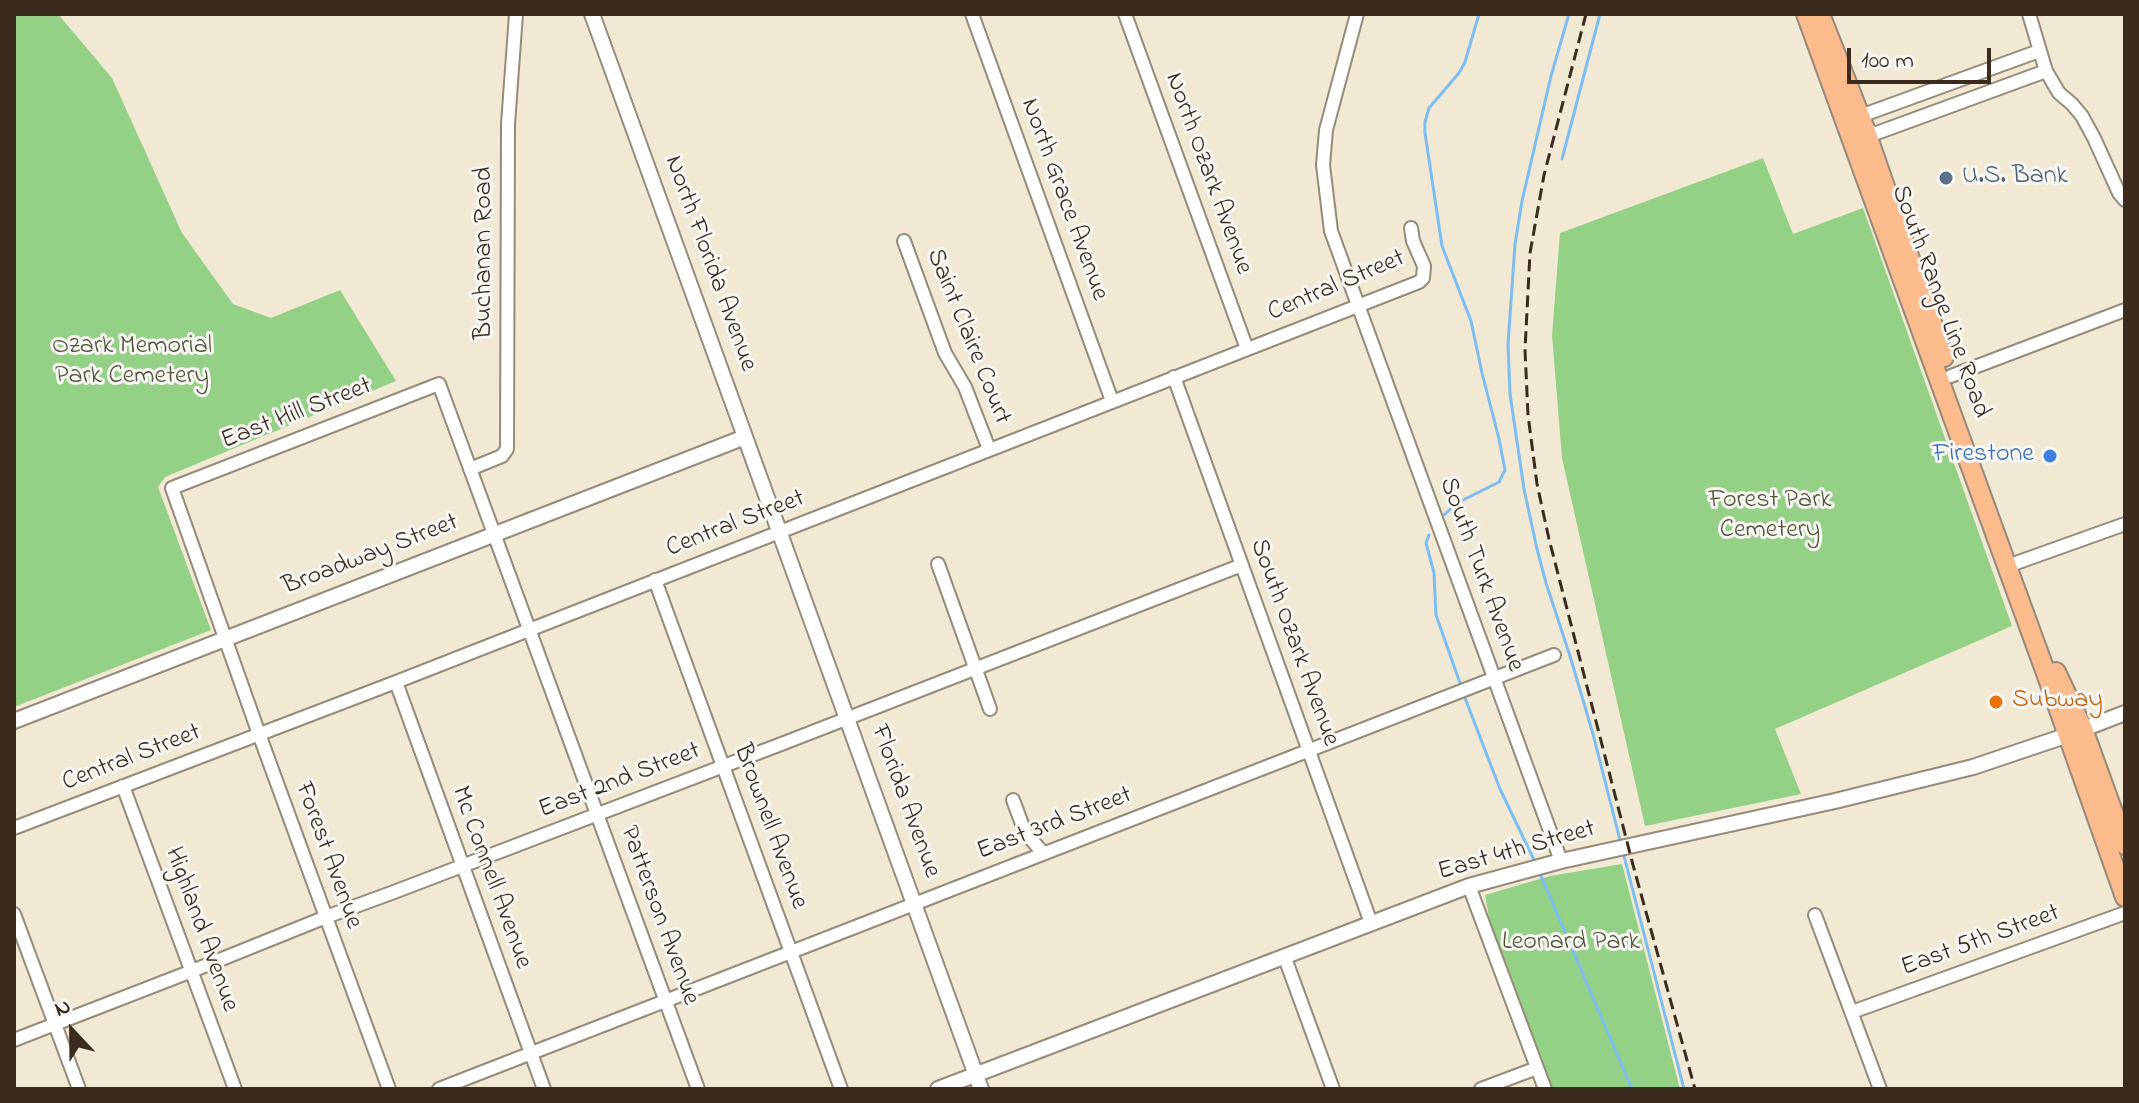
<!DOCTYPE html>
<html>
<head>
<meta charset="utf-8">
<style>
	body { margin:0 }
	#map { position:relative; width:2139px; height:1103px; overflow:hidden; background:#f2e9d4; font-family:"Indie Flower",sans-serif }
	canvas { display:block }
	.frame { position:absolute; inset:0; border:16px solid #3b2a1e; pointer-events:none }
	.north { position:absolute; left:32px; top:991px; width:80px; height:80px; -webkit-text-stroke:6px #f6f6f2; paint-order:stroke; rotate:338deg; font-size:22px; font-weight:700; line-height:32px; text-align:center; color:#3b2a1e }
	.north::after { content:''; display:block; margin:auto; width:28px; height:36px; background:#3b2a1e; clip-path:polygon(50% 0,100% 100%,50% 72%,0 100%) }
	.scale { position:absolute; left:1847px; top:48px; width:144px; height:36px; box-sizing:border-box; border:4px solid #3b2a1e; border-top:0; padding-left:10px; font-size:24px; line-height:28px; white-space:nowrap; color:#3b2a1e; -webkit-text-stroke:6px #f6f6f2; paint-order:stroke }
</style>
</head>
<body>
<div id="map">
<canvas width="2139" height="1103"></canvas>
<div class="frame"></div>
<div class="north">N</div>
<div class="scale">100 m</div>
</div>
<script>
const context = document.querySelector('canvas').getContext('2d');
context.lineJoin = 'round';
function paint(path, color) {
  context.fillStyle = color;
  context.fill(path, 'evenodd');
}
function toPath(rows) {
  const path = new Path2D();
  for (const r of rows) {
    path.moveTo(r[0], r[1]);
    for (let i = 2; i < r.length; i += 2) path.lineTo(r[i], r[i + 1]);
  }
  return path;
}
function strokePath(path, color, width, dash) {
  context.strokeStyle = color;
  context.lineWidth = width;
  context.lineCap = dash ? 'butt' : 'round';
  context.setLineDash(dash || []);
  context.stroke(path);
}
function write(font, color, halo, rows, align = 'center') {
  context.font = font + ' "Indie Flower",sans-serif';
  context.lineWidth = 6;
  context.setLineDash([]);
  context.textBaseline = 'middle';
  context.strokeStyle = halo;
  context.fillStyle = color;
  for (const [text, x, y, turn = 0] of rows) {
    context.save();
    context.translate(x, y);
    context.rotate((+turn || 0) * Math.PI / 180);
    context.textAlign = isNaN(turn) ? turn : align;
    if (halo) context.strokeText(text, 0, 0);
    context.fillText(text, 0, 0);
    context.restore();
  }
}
const green = toPath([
	[14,14,58,14,112,78,182,233,233,304,271,318,340,290,396,381,165,477,158,487,211,630,14,707],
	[1763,158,1793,234,1863,208,2012,626,1775,729,1801,794,1645,826,1562,458,1552,335,1560,233],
	[1622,864,1680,1089,1551,1089,1490,923,1485,895,1550,876]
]);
const stream = toPath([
	[1569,14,1551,76,1522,201,1515,244,1508,344,1510,394,1524,489,1537,549,1546,583,1570,656,1593,734,1620,840],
	[1562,159,1600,14],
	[1444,515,1457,503,1499,482,1505,470,1499,439,1482,373,1471,321,1442,246,1425,133,1425,122,1429,108,1459,73,1465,62,1479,14],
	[1429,535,1426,543,1434,573,1436,615,1460,683],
	[1465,698,1500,789,1534,860],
	[1624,856,1684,1089],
	[1541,876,1632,1089]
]);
const minor = toPath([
	[972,14,1112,401],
	[1125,14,1247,349],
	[1357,14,1326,130,1323,165,1331,231,1561,861],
	[2029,14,2046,71,2059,93,2072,104,2082,116,2094,138,2119,193,2125,200],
	[2039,51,1866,114,1864,126,1874,134,2046,71],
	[904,241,945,353,965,387,989,449],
	[1951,376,2125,310],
	[1174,377,1371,923],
	[470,469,502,456,507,449,508,124,516,14],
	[2016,563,2125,524],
	[938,564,990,709],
	[655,580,841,1089],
	[396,682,544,1089],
	[123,786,235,1089],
	[1013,800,1025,832,1043,853],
	[14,828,396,682,1419,282,1423,278,1424,266,1413,241,1411,228],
	[1469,886,1545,1089],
	[14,914,79,1089],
	[1815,915,1880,1089],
	[1285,958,1333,1089],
	[1852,1012,2125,913],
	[14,1040,192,971,326,917,394,892,784,743,1242,565],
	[389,1089,259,734,172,488,439,384,698,1089],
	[439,1089,1554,655],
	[1481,1089,1537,1068]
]);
const tertiary = toPath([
	[592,14,981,1089],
	[14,721,745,437],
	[938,1089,1469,886,1561,861,1835,801,1973,767,2068,735,2125,713]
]);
const primary = toPath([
	[1806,14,2047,676,2125,897],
	[1820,14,1864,126,1944,357],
	[2056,672,2083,729,2125,845]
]);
const rail = toPath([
	[1586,14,1544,175,1530,253,1525,350,1528,415,1537,484,1549,539,1633,865,1695,1089]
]);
const markers = [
	[1946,178,8,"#5c6f8a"],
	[2050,456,8,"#3f7fe0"],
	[1996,702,8,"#e8710a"]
];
const streetNames = [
	["North Ozark Avenue",1207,174,70],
	["North Grace Avenue",1063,200,70],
	["Buchanan Road",486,253,-90],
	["North Florida Avenue",709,264,70],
	["Central Street",1337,287,-23],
	["South Range Line Road",1939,302,70],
	["Saint Claire Court",967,337,68],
	["East Hill Street",297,415,-21],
	["Central Street",736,525,-21],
	["Broadway Street",371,556,-21],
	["South Turk Avenue",1480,575,70],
	["South Ozark Avenue",1293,643,70],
	["Central Street",132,759,-21],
	["East 2nd Street",620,782,-21],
	["Florida Avenue",904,802,70],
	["East 3rd Street",1055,825,-21],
	["Brownell Avenue",769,827,70],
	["East 4th Street",1517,852,-16],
	["Forest Avenue",327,856,70],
	["Mc Connell Avenue",490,878,70],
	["Patterson Avenue",658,916,70],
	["Highland Avenue",200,930,70],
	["East 5th Street",1981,942,-20]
];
const serviceNames = [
	["U.S. Bank",1962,178]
];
const parkNames = [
	["Ozark Memorial",132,348],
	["Park Cemetery",132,378],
	["Forest Park",1770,502],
	["Cemetery",1770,532],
	["Leonard Park",1571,944]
];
const shopNames = [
	["Firestone",2034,456]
];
const foodNames = [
	["Subway",2012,702]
];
paint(green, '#94d186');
strokePath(stream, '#7dbdf1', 3);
strokePath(minor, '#968a79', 16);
strokePath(tertiary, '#968a79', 18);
strokePath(primary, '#968a79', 22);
strokePath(minor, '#fff', 12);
strokePath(tertiary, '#fff', 14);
strokePath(primary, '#fbbb8d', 18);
strokePath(rail, '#3b2a1e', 3, [12, 6]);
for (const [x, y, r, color] of markers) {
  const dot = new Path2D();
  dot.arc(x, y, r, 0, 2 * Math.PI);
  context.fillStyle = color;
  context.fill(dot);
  strokePath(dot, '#f6f6f2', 3);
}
write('26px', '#3b2a1e', '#f6f6f2', streetNames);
write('26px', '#4e5e75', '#f6f6f2', serviceNames, 'left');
write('26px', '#515438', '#f6f6f2', parkNames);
write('26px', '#366cbe', '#f6f6f2', shopNames, 'right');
write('26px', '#c56008', '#f6f6f2', foodNames, 'left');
</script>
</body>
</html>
